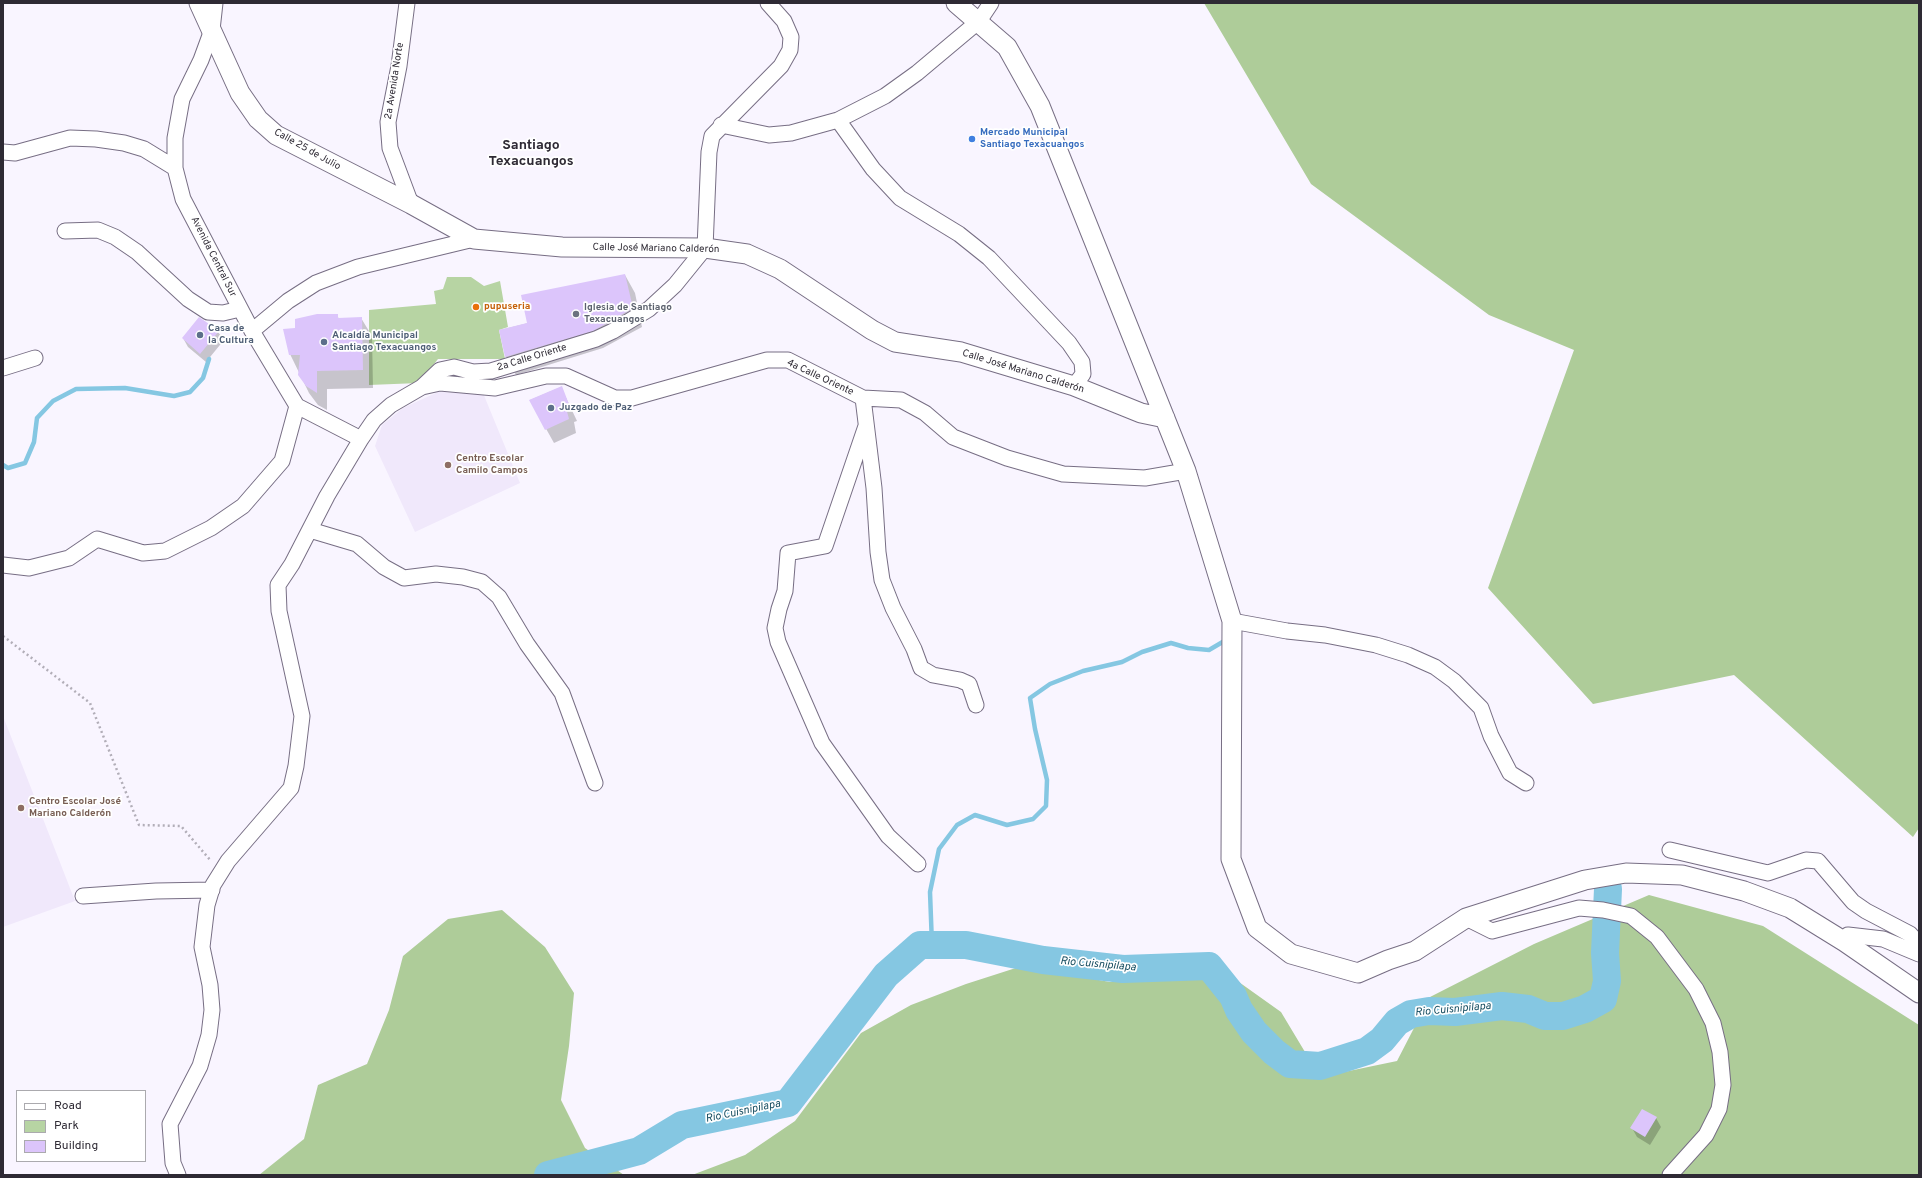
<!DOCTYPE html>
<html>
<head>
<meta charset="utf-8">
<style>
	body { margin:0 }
	#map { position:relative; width:1922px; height:1178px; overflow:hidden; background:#f9f5ff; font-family:Overpass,sans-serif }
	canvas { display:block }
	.frame { position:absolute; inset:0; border:4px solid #2e2a34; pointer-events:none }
	.legend { position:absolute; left:16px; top:1090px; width:130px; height:72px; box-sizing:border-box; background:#fff; border:1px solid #abaaae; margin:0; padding:5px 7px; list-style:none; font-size:12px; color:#2e2a34 }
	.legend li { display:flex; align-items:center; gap:8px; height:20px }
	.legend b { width:20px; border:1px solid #abaaae }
</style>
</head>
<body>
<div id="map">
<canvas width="1922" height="1178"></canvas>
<div class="frame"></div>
<ul class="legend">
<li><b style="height:5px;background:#fff"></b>Road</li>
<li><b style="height:11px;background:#b7d4a3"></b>Park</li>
<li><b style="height:11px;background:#dcc5fb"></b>Building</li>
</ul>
</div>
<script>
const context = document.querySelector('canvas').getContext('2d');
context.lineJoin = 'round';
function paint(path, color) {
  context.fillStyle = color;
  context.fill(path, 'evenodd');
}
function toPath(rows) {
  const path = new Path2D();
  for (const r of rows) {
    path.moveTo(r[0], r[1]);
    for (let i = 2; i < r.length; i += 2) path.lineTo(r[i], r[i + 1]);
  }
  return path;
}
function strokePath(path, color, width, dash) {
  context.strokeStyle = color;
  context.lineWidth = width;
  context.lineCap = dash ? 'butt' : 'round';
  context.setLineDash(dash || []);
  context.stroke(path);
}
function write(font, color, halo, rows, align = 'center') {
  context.font = font + ' Overpass,sans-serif';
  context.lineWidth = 3.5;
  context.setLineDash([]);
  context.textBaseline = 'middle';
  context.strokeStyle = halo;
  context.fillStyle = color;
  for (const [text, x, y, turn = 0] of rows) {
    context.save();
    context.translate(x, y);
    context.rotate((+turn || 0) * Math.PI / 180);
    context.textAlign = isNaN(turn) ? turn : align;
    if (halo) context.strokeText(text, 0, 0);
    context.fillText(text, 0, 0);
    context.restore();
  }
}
const built = toPath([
	[438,392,483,393,520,483,415,532,375,446,382,425,403,408],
	[3,716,75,901,3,927]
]);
const green = toPath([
	[447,277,471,277,484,286,500,281,508,327,499,330,505,359,438,359,419,383,369,385,369,310,436,304,434,291,443,289]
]);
const forest = toPath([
	[1204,3,1919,3,1919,828,1913,837,1734,675,1593,704,1488,588,1574,350,1489,315,1311,184],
	[1649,895,1763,926,1919,1025,1919,1175,692,1175,745,1155,795,1121,861,1033,911,1005,966,984,1022,966,1110,982,1222,970,1281,1012,1320,1077,1397,1061,1430,997,1534,944],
	[502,910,545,947,574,993,569,1046,561,1100,585,1148,624,1175,259,1175,304,1139,318,1085,367,1064,389,1010,403,956,448,919]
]);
const shadow = toPath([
	[625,275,635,293,642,327,603,348,516,375,506,357,500,330,528,323],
	[337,315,339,319,361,318,372,336,373,388,327,389,327,410,318,405,309,393,290,354,296,329],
	[199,318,218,332,224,340,206,362,188,347,183,338],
	[561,387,577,421,574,422,576,433,554,443,530,400],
	[1656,1118,1661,1127,1650,1145,1637,1137,1632,1128]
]);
const stream = toPath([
	[3,465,8,468,25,463,34,442,37,418,53,401,76,389,125,388,174,396,190,392,203,378,209,359],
	[932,945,930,892,939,849,957,825,975,815,1007,825,1033,819,1046,806,1047,780,1035,729,1030,698,1050,684,1083,671,1122,662,1142,652,1171,643,1188,648,1209,650,1226,640]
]);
const river = toPath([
	[548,1175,639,1151,682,1125,788,1103,886,975,920,945,966,945,1043,960,1123,969,1209,966,1233,996,1239,1010,1254,1032,1274,1052,1290,1064,1320,1066,1367,1051,1382,1040,1397,1022,1411,1014,1429,1011,1455,1012,1502,1006,1528,1009,1545,1016,1563,1016,1585,1009,1603,999,1607,981,1605,953,1608,889]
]);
const building = toPath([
	[625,274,633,308,593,331,505,357,499,330,527,323,521,295],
	[317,314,338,314,338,318,362,317,363,370,317,371,317,393,306,386,298,375,300,355,289,355,283,329,295,328,295,319],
	[199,317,219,331,200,354,182,338],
	[562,386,570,407,566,408,569,419,545,430,529,400],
	[1642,1109,1657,1117,1645,1137,1630,1128]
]);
const path = toPath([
	[3,636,90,703,139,825,181,826,211,861]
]);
const minor = toPath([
	[215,3,212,30,201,60,182,99,175,138,175,168,183,199,252,331,297,406,361,439],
	[407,3,399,66,388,122,390,148,411,204],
	[838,120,873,169,900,198,959,234,989,258,1069,343,1082,362,1083,374,1074,386],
	[721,125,769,135,791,133,838,120,885,96,917,73,979,21,991,3],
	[3,152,15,153,70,138,96,139,124,143,144,149,175,168],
	[65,231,98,230,115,237,137,252,188,299,208,312,223,313,240,309],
	[252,331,288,301,316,283,358,267,474,239],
	[3,368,35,358],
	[422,387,440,383,495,388,546,376,566,376,615,398,632,398,767,360,788,360,863,398,901,400,925,413,953,437,1007,458,1063,474,1145,478,1186,471],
	[863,398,874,488,878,552,882,580,893,608,914,649,921,668,933,675,960,680,969,684,976,705],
	[866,426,825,546,788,553,785,591,779,609,775,628,778,642,822,743,888,836,918,864],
	[310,530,357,544,384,567,404,578,436,574,463,577,482,582,499,597,527,644,562,693,595,783],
	[3,565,29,568,69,558,97,539,143,553,165,551,211,528,243,506,282,461,297,406],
	[1232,621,1287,631,1325,635,1376,645,1408,655,1435,667,1454,681,1481,708,1491,736,1510,773,1526,783],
	[1670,850,1768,873,1806,860,1818,861,1853,902,1866,911,1910,934,1919,944],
	[83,896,156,891,212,890],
	[1466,918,1492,931,1579,908,1603,910,1631,916,1657,937,1696,989,1713,1023,1720,1052,1723,1085,1719,1109,1706,1135,1670,1175],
	[1845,942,1848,935,1883,939,1919,954],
	[178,1175,173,1163,170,1124,200,1066,209,1035,212,1010,210,985,202,947,207,905,213,885,228,861,291,788,296,766,302,716,279,611,278,585,292,564,327,496,361,439,374,420,391,405,422,387,440,370,454,367,473,372,491,371,596,339,613,331,649,309,675,285,705,248,709,152,712,136,781,66,790,50,791,37,784,21,768,3]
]);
const tertiary = toPath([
	[199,3,240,93,258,119,276,135,411,204,474,239,562,247,705,248,747,254,780,269,872,330,895,342,961,352,1074,386,1141,413,1165,418],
	[956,3,1007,47,1040,106,1186,471,1232,621,1231,859,1257,928,1291,954,1358,973,1388,960,1415,951,1466,918,1585,880,1626,873,1682,875,1744,891,1790,908,1845,942,1919,993]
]);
const markers = [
	[972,139,4,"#3f7fe0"],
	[476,307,4,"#e8710a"],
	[576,314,4,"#6b7280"],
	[200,335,4,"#5c6f8a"],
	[324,342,4,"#5c6f8a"],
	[551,408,4,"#5c6f8a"],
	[448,465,4,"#8d6e63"],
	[21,808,4,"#8d6e63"]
];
const streetNames = [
	["2a Avenida Norte",395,81,-81],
	["Calle 25 de Julio",307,150,29],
	["Calle José Mariano Calderón",656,249,1],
	["Avenida Central Sur",213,257,63],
	["2a Calle Oriente",532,358,-17],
	["Calle José Mariano Calderón",1023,372,17],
	["4a Calle Oriente",820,378,25]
];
const shopNames = [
	["Mercado Municipal",980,133],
	["Santiago Texacuangos",980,145]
];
const foodNames = [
	["pupuseria",484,307]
];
const worshipNames = [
	["Iglesia de Santiago",584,308],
	["Texacuangos",584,320]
];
const serviceNames = [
	["Casa de",208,329],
	["la Cultura",208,341],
	["Alcaldía Municipal",332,336],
	["Santiago Texacuangos",332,348],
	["Juzgado de Paz",559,408]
];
const educationNames = [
	["Centro Escolar",456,459],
	["Camilo Campos",456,471],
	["Centro Escolar José",29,802],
	["Mariano Calderón",29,814]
];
const waterNames = [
	["Rio Cuisnipilapa",1098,965,5],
	["Rio Cuisnipilapa",1453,1010,-5],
	["Rio Cuisnipilapa",743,1112,-12]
];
const districtNames = [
	["Santiago",531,146],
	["Texacuangos",531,162]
];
paint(built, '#f0e8fb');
paint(green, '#b7d4a3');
paint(forest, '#aecc99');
paint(shadow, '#0003');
strokePath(stream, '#85c7e2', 4.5);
strokePath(river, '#85c7e2', 28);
paint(building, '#dcc5fb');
strokePath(minor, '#776e84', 17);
strokePath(tertiary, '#776e84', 21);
strokePath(path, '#b2aeb8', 2.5, [2, 3]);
strokePath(minor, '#fff', 15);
strokePath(tertiary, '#fff', 19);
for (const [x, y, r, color] of markers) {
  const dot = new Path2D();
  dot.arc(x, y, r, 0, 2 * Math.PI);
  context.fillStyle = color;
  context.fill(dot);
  strokePath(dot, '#fff', 1.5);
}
write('10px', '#2e2a34', '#fff', streetNames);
write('bold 10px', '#366cbe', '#fff', shopNames, 'left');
write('bold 10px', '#c56008', '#fff', foodNames, 'left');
write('bold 10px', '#5b616d', '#fff', worshipNames, 'left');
write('bold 10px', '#4e5e75', '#fff', serviceNames, 'left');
write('bold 10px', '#785e54', '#fff', educationNames, 'left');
write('italic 11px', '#164d60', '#fff', waterNames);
write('bold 14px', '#2e2a34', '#fff', districtNames);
</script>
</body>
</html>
